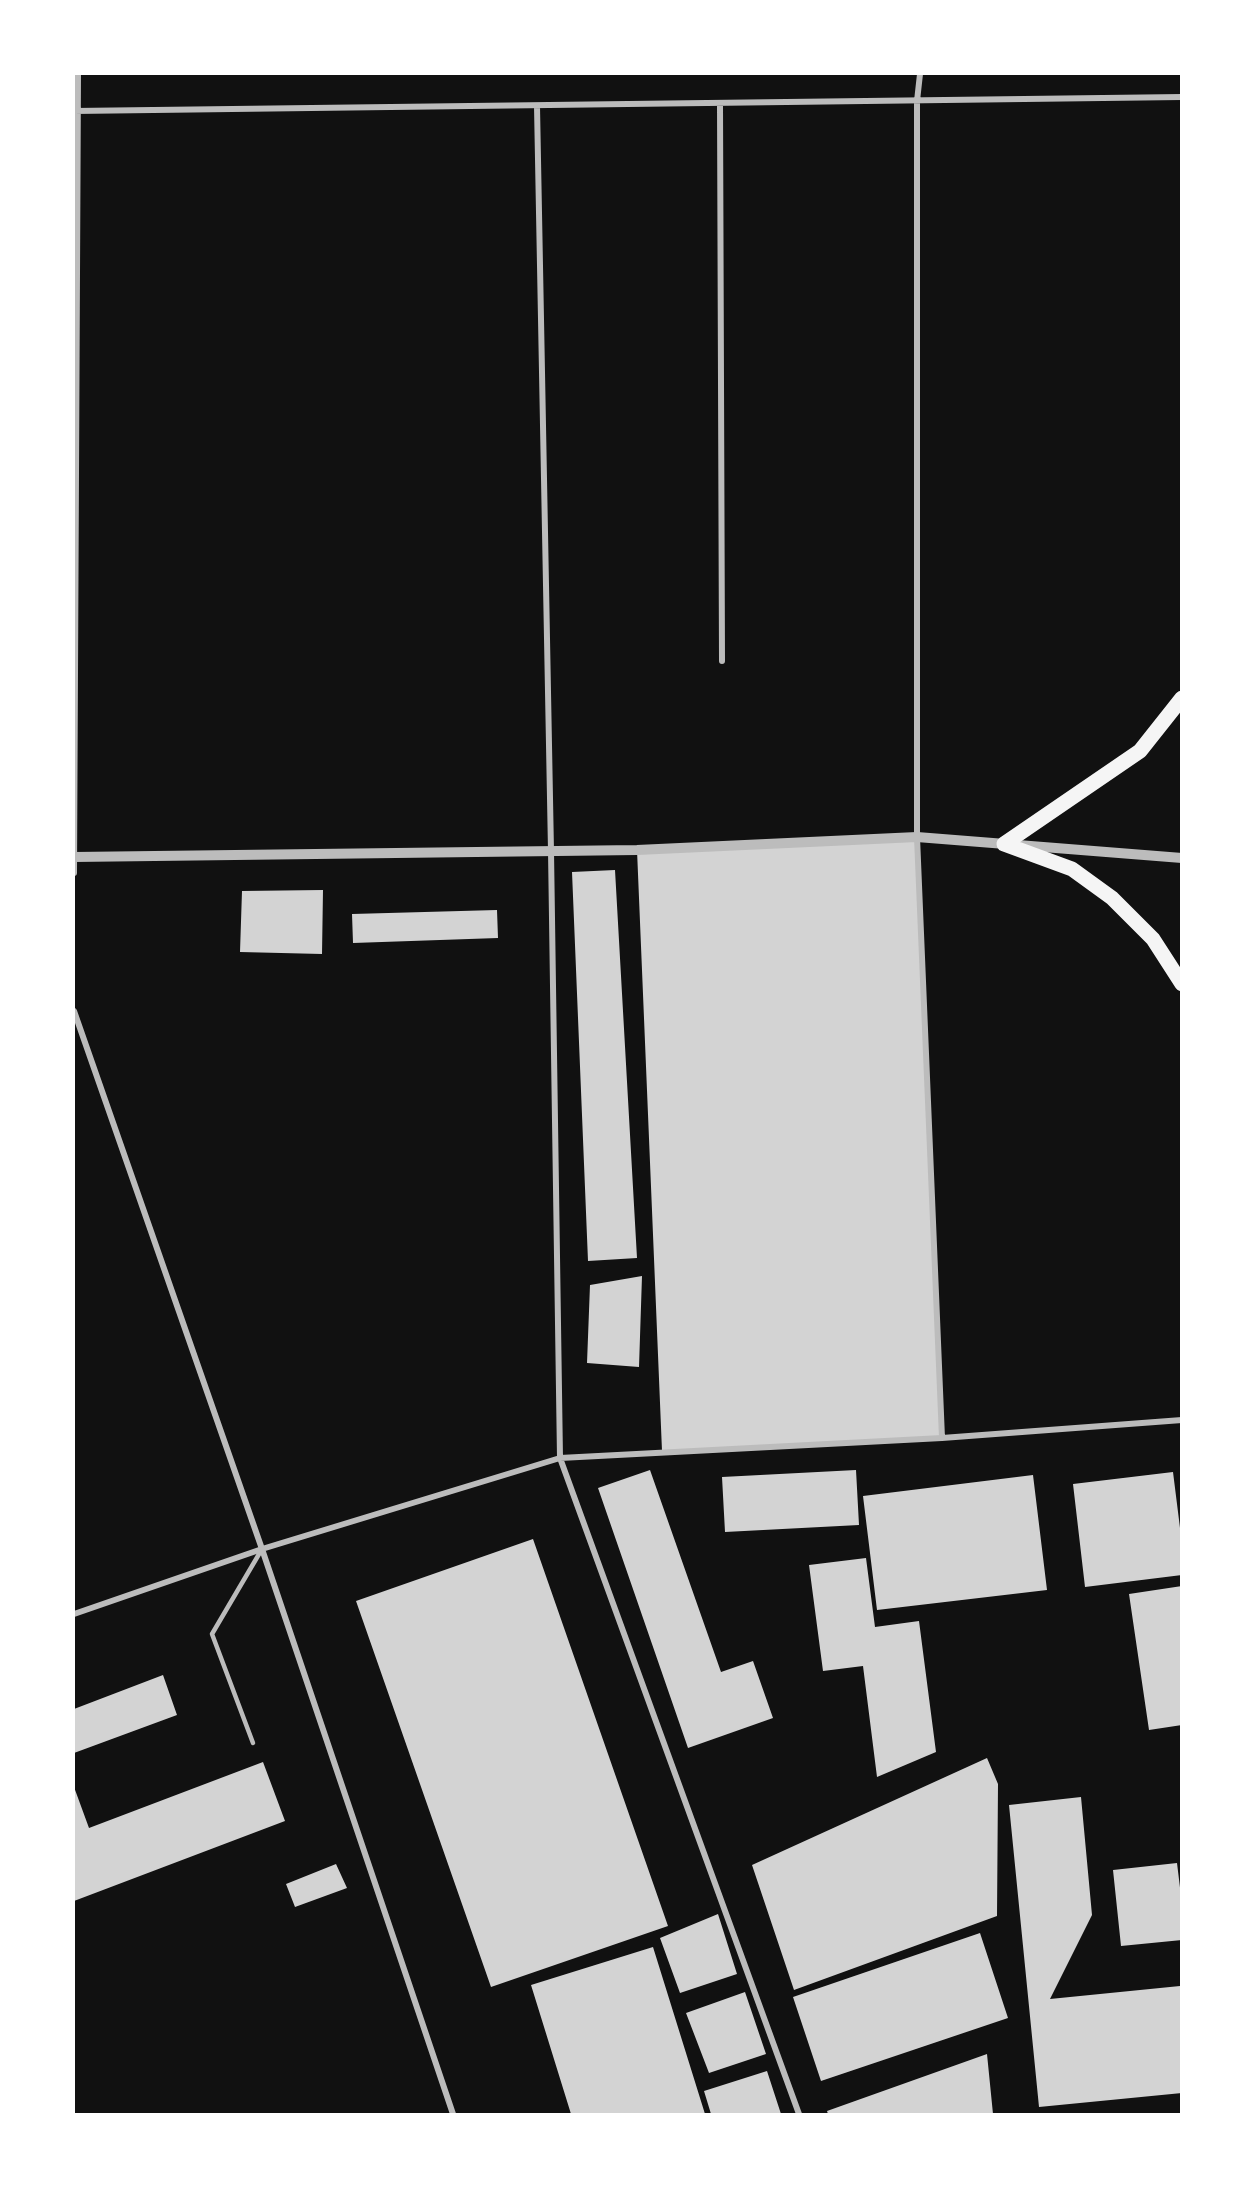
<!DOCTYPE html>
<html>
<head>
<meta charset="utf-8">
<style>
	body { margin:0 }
	#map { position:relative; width:1255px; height:2188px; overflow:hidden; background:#111; font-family:Signika,sans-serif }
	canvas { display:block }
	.frame { position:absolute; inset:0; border:75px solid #fff; pointer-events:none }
</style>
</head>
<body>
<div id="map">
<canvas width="1255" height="2188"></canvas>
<div class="frame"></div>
</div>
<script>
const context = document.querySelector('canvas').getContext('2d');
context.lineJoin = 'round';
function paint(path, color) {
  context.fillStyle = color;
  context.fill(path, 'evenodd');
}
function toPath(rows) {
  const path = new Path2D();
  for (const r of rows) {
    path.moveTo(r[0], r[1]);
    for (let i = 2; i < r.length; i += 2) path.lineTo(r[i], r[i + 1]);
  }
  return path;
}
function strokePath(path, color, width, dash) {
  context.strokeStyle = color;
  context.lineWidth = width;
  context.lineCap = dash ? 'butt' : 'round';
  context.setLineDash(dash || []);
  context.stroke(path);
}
const building = toPath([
	[917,837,942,1438,662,1451,637,850],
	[615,870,637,1258,588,1261,572,872],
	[323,890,322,954,240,952,242,891],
	[497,910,498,938,353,943,352,914],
	[642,1276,639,1367,587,1363,590,1285],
	[650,1470,721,1672,753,1661,773,1718,688,1748,598,1488],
	[856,1470,859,1525,725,1532,722,1477],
	[1173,1472,1182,1544,1182,1575,1085,1587,1073,1484],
	[1033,1475,1047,1590,877,1610,863,1496],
	[533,1539,668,1926,491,1987,356,1601],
	[866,1558,875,1627,919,1621,936,1752,877,1777,863,1666,823,1671,809,1565],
	[1182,1586,1182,1725,1149,1730,1129,1594],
	[163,1675,177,1715,74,1753,74,1709],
	[987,1758,998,1784,997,1916,794,1990,752,1865],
	[263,1762,285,1821,74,1901,74,1787,89,1828],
	[1081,1797,1092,1915,1050,1999,1180,1986,1182,2093,1039,2107,1009,1805],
	[1177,1863,1182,1904,1182,1940,1121,1946,1113,1870],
	[336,1864,347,1888,295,1907,286,1884],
	[718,1914,737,1974,680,1993,660,1938],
	[980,1933,1008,2018,821,2081,793,1997],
	[653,1947,705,2114,571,2114,531,1985],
	[745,1992,766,2054,709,2073,686,2013],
	[987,2054,993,2114,828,2114,827,2111],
	[767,2071,781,2114,711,2114,704,2091]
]);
const service = toPath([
	[253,1743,212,1634,262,1549]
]);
const minor = toPath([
	[920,74,917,101,917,837,942,1438],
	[720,104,722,661],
	[537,106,551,851,560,1458,799,2114],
	[74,111,1182,97],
	[74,873,78,74],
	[74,1011,262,1549,453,2114],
	[74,1614,262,1549,560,1458,942,1438,1182,1420]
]);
const tertiary = toPath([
	[74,857,637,850,917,837,1182,858]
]);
const primary = toPath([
	[1004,844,1072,869,1112,898,1153,939,1182,984],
	[1004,844,1140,751,1182,698]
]);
paint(building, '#d3d3d3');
strokePath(service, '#bcbcbc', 4.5);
strokePath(minor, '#bcbcbc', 6);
strokePath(tertiary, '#bcbcbc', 10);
strokePath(primary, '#f5f5f5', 15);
</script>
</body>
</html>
